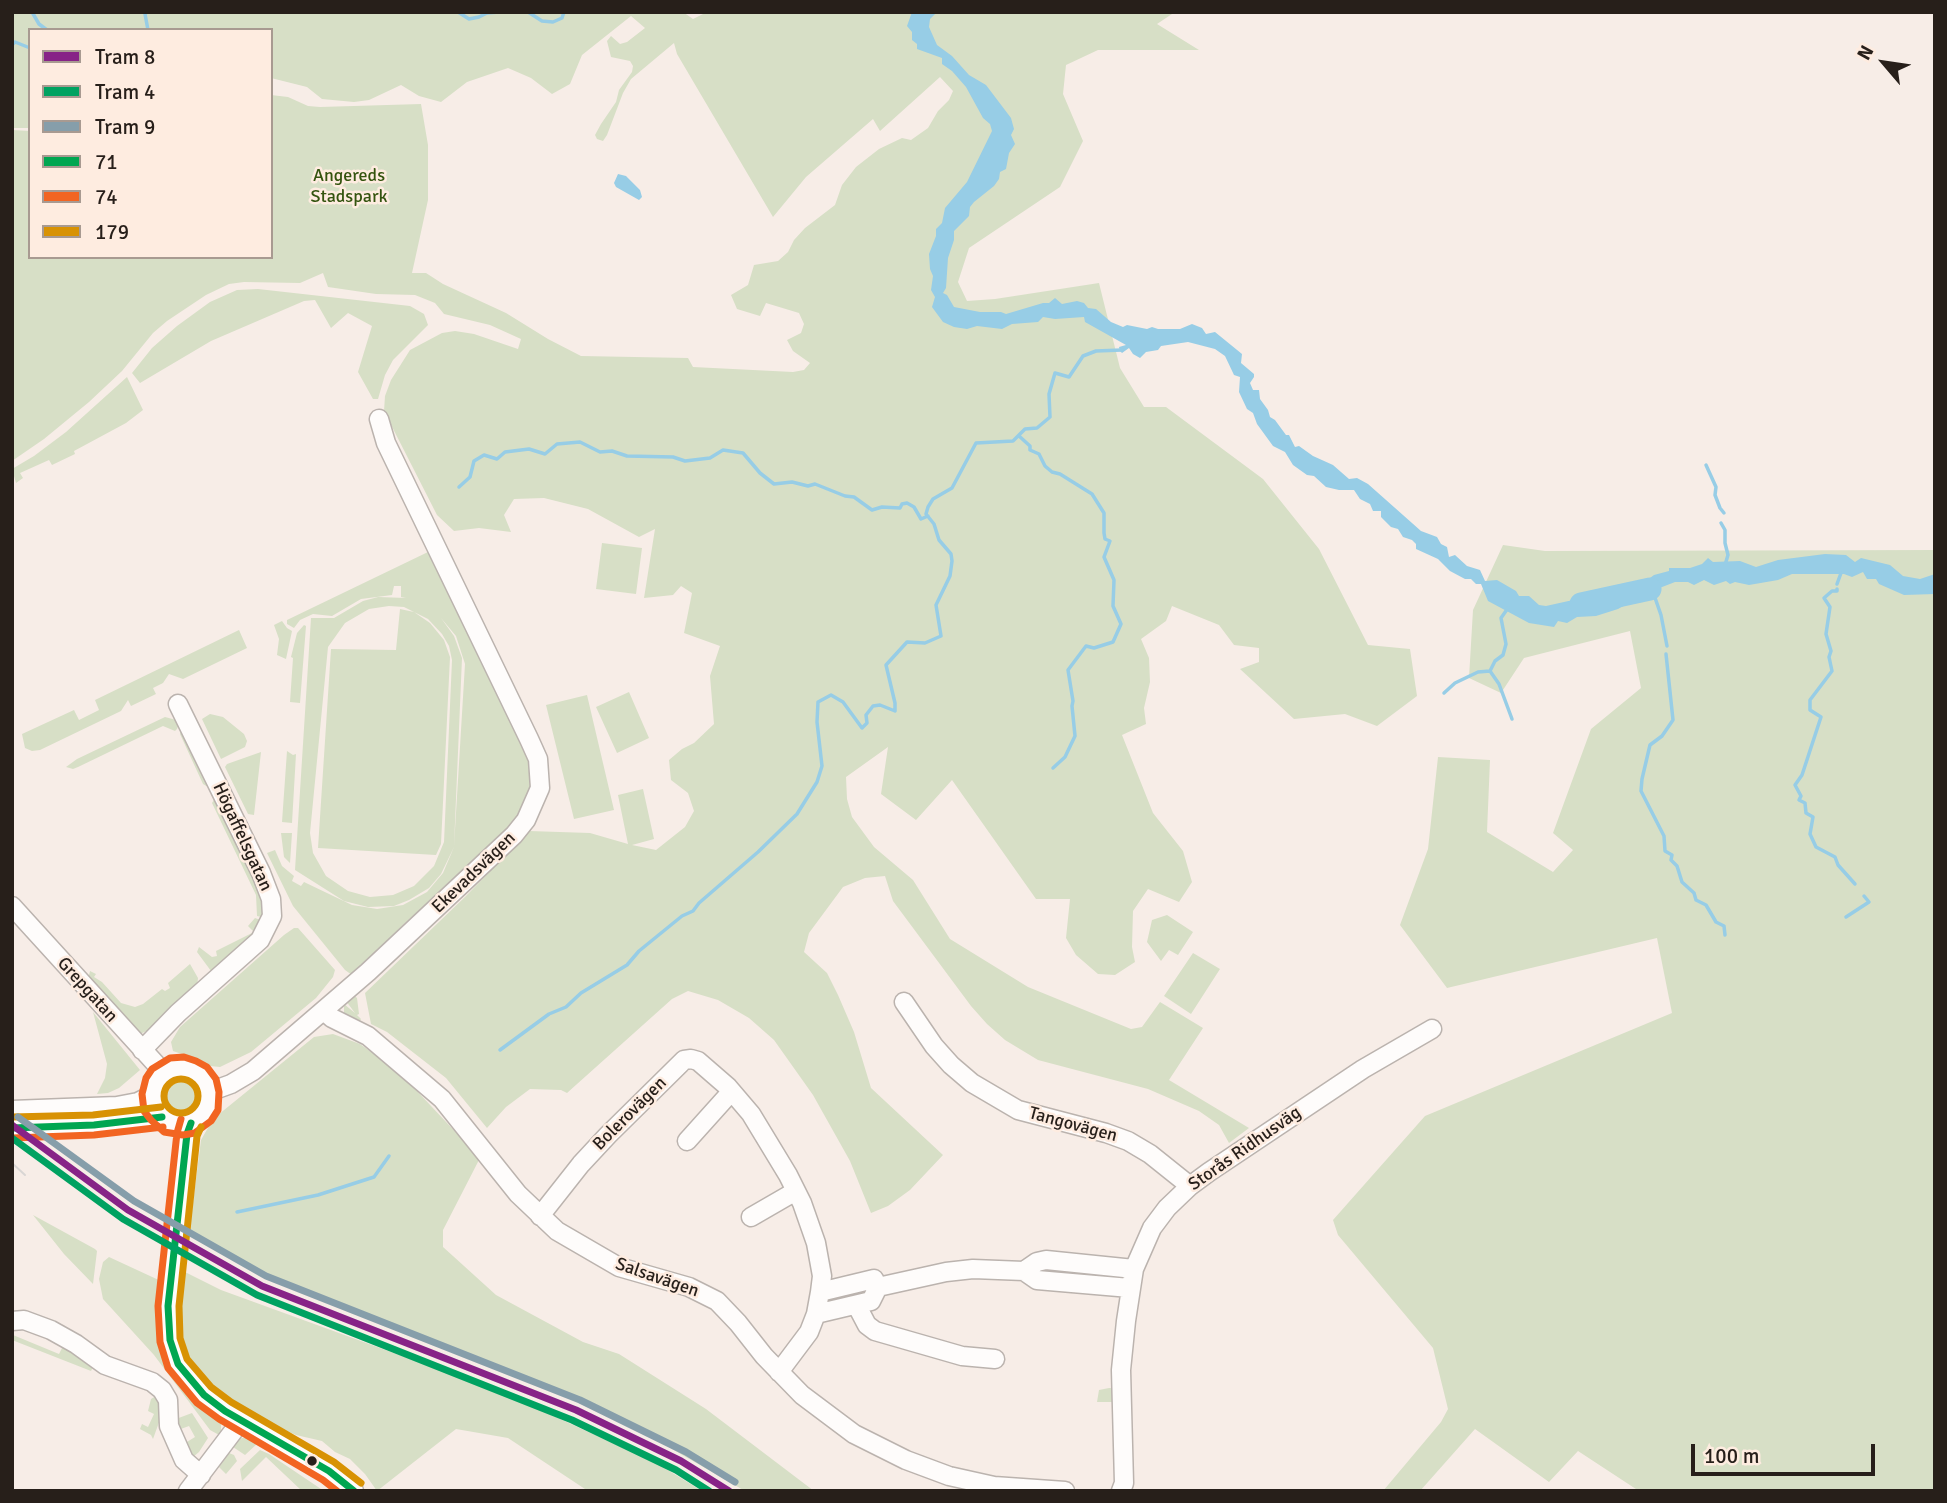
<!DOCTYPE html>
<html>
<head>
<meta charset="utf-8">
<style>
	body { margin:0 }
	#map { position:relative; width:1947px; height:1503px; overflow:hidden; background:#f7ede7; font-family:Signika,sans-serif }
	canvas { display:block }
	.frame { position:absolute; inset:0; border:14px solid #271f1a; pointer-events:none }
	.legend { position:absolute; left:28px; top:28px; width:245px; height:231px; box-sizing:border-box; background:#feece0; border:2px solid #a89a91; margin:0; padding:9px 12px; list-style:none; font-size:21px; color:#271f1a }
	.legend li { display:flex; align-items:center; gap:14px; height:35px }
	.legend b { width:35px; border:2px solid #a89a91 }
	.north { position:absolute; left:1849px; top:28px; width:70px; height:70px; -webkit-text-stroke:5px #feece0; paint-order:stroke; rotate:299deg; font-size:19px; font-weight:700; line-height:28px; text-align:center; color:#271f1a }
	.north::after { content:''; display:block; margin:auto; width:24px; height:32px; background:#271f1a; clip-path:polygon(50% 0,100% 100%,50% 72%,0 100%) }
	.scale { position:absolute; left:1691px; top:1444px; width:184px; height:32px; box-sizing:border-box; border:4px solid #271f1a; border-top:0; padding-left:9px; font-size:21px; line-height:24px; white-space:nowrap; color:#271f1a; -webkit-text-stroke:5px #feece0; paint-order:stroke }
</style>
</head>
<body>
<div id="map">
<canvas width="1947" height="1503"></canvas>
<div class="frame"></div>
<ul class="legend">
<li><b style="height:9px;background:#872387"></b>Tram 8</li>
<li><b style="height:9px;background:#00a261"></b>Tram 4</li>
<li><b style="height:9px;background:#869eaa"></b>Tram 9</li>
<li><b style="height:9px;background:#00a651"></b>71</li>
<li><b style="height:9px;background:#f26522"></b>74</li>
<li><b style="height:9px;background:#d89204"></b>179</li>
</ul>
<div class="north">N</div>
<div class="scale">100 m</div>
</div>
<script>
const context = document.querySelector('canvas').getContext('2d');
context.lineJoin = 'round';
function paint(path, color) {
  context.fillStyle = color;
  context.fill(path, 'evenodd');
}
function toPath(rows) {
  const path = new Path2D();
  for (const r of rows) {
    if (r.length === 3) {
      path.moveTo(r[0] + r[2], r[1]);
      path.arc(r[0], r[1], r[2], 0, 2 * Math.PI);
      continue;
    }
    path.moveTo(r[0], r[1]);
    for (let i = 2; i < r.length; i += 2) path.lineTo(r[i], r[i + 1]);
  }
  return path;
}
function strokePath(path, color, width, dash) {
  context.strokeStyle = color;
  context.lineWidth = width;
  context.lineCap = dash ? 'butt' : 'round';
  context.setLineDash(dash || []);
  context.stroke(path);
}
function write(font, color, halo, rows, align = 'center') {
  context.font = font + ' Signika,sans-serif';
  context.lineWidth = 5;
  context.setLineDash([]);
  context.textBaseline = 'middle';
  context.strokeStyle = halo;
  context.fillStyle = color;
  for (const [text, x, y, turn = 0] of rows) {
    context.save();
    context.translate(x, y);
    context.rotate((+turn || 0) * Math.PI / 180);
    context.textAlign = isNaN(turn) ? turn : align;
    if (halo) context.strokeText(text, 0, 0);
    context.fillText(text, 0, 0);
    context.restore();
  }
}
const green = toPath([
	[12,12,683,12,693,19,707,12,1175,12,1157,24,1199,50,1098,50,1066,65,1063,94,1083,141,1060,187,969,248,958,282,967,301,995,299,1099,283,1120,368,1144,407,1166,407,1263,479,1319,549,1368,645,1410,649,1417,696,1377,726,1345,714,1294,719,1240,669,1259,662,1259,648,1234,645,1219,625,1172,606,1166,621,1141,639,1149,658,1150,682,1144,708,1146,724,1122,735,1153,813,1183,851,1192,882,1179,902,1148,889,1133,911,1132,947,1135,962,1115,975,1098,974,1076,955,1066,938,1070,899,1036,899,952,780,916,820,881,794,888,747,846,777,847,799,852,817,874,847,913,880,950,939,1028,987,1131,1029,1142,1027,1160,1002,1203,1028,1169,1080,1249,1128,1229,1143,1219,1125,1199,1111,1148,1089,1038,1060,1005,1040,987,1024,971,1006,893,901,885,876,865,878,843,887,809,933,804,952,827,973,838,995,854,1032,871,1088,943,1155,910,1190,888,1206,871,1213,850,1161,813,1095,774,1040,749,1018,718,1000,688,991,672,999,567,1093,561,1090,530,1089,506,1107,487,1128,446,1078,387,1032,371,1024,365,993,466,896,529,831,590,833,628,844,618,795,643,789,654,839,632,845,656,850,685,827,694,811,688,793,671,780,669,760,682,749,694,743,714,724,710,676,720,646,684,633,692,593,681,586,673,595,644,598,655,529,639,537,588,509,544,498,514,499,504,515,511,532,479,528,454,531,437,515,384,411,385,396,391,380,410,350,442,333,455,331,474,334,518,349,521,339,490,325,444,314,435,303,415,295,376,294,328,287,323,273,300,283,244,282,229,284,206,295,167,321,153,333,122,371,89,402,44,439,12,461,12,130,30,131,30,257,271,257,271,95,288,97,308,106,320,107,421,104,428,145,428,200,412,273,426,273,443,284,506,313,548,339,581,356,688,358,693,367,793,372,804,370,810,363,793,351,787,340,801,333,804,324,799,313,766,303,760,316,737,309,731,295,748,285,754,265,778,261,788,252,794,240,805,228,835,205,842,185,856,167,879,149,902,138,911,140,928,128,938,111,949,100,953,91,940,77,880,131,873,119,806,177,773,217,677,54,674,43,631,79,623,93,607,135,603,141,597,139,595,135,601,124,616,102,619,90,632,72,633,66,630,61,611,57,607,41,611,36,620,44,627,42,645,28,631,16,582,55,570,84,552,94,531,78,508,68,467,82,441,102,419,96,401,85,369,100,354,102,322,99,307,87,271,78,271,30,30,30,30,128,12,128],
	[258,289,410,306,424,314,428,325,393,360,385,375,378,399,373,399,358,372,372,326,348,313,331,328,315,300,304,301,211,341,140,383,132,373,152,348,177,326,210,302,237,290],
	[127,377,143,410,126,423,74,451,75,454,52,465,49,460,20,473,23,478,16,483,12,469,34,456,66,432],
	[602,543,642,548,636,594,596,589],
	[1503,545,1545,551,1935,550,1935,1491,1639,1491,1578,1451,1549,1482,1475,1429,1420,1491,1383,1491,1441,1422,1448,1409,1433,1348,1338,1235,1333,1220,1425,1116,1672,1013,1657,938,1447,988,1400,925,1428,849,1438,757,1490,760,1487,832,1553,872,1573,850,1553,833,1591,729,1641,688,1630,631,1524,658,1501,693,1469,678,1473,610],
	[428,552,532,761,534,786,513,829,406,922,352,975,345,970,293,906,267,853,275,850,282,866,294,876,292,881,301,886,304,882,352,905,377,909,403,905,427,892,443,873,454,847,441,874,429,888,409,900,394,906,368,907,344,901,295,870,311,618,334,618,363,601,378,597,406,598,401,597,401,586,394,586,392,595,361,599,332,616,313,614,300,620,294,628,287,624,287,620],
	[389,606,404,607,428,619,442,634,449,646,452,660,444,842,434,866,414,886,393,895,370,897,348,891,326,876,313,853,310,833,328,647,345,623,369,609],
	[441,618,456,636,465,664,454,846,462,658,454,636],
	[400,609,414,612,430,623,444,640,450,657,441,844,436,855,318,848,331,649,396,650],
	[282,621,287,628,292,631,286,659,277,655,279,639,274,625],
	[304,625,306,626,300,703,290,702,293,658,291,657,297,633],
	[239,630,247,648,183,679,169,674,163,683,153,688,156,694,131,706,128,700,121,711,40,750,32,751,25,748,22,734,74,710,79,720,99,710,95,700],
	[629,692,649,738,617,753,596,707],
	[587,695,614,810,574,819,546,705],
	[210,714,223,717,244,734,247,741,245,747,221,759,202,719],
	[165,717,180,721,177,729,175,731,163,726,78,767,73,769,66,767,77,759],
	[182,727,213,785,208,787,203,784,180,734],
	[287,751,293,755,296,754,292,823,282,822],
	[261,752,254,815,248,814,225,767,227,764],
	[215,798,263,890,265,918,257,916,256,895,212,803],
	[281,833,292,833,290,863,284,857],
	[1167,915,1193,932,1178,955,1169,950,1161,961,1147,942,1152,920],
	[255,918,263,921,258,932,213,972,211,971,197,952,199,947,212,957,217,956,216,951,254,932,248,926],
	[294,928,298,928,335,970,333,977,316,998,251,1052,220,1067,210,1066,202,1061,173,1051,171,1042,180,1027,284,935],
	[1193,953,1220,969,1191,1014,1164,996],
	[190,964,198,978,197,987,149,1030,140,1034,88,979,90,971,96,974,94,977,102,982,121,1003,135,1007,143,1004,162,989,165,991,170,988,168,983],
	[354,995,357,998,359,1014,357,1015,361,1019,358,1025,344,1013,344,1004,355,1013,346,1001],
	[93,1012,140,1070,119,1088,108,1093,97,1094,105,1078,107,1064],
	[333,1034,360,1044,399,1072,480,1158,443,1230,443,1247,453,1256,496,1295,583,1342,619,1354,706,1409,814,1491,745,1491,613,1415,536,1381,414,1333,359,1315,269,1276,189,1234,201,1140,213,1119,314,1037],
	[182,1096,18],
	[33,1215,95,1249,97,1251,93,1284,64,1254],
	[109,1257,163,1282,158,1331,169,1367,190,1393,217,1417,221,1421,221,1436,210,1430,154,1355,103,1299,99,1279,103,1262],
	[1037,1267,1125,1276,1124,1280,1041,1277],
	[185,1272,221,1290,457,1376,545,1412,658,1464,702,1491,588,1491,508,1438,456,1429,377,1491,365,1474,350,1459,335,1452,322,1441,296,1435,245,1413,200,1381,185,1358,177,1334,179,1291],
	[13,1335,59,1354,64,1344,93,1367,91,1371,12,1340],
	[1109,1388,1113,1388,1112,1402,1097,1402,1099,1390],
	[159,1394,162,1414,153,1439,151,1435,140,1429,142,1424,148,1427,154,1414,148,1411,151,1399],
	[192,1413,208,1438,199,1452,193,1457,182,1445,195,1437,189,1426,178,1430,176,1419],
	[242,1438,251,1438,259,1442,245,1455,233,1447,237,1440],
	[260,1450,269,1454,324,1491,302,1491,266,1457,242,1481,240,1469],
	[229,1453,234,1455,237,1461,226,1474,219,1467]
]);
const water = toPath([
	[912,12,937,12,930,19,929,27,937,45,952,56,969,75,986,85,1011,118,1014,129,1011,135,1015,144,1009,153,1006,169,1000,172,999,179,994,186,974,202,970,207,969,216,954,231,954,240,948,258,946,288,943,293,947,295,954,307,980,312,1001,312,1006,314,1043,303,1049,303,1055,298,1062,304,1077,301,1084,303,1088,308,1096,309,1111,322,1123,327,1127,325,1147,329,1152,327,1158,329,1180,329,1192,324,1202,328,1206,334,1215,332,1242,354,1241,363,1254,374,1254,377,1250,383,1253,390,1259,390,1260,399,1268,410,1270,417,1275,420,1286,435,1289,435,1295,447,1299,446,1313,456,1333,465,1349,479,1357,478,1368,484,1421,531,1437,537,1441,544,1447,547,1449,557,1455,555,1467,566,1480,570,1485,581,1497,580,1516,591,1519,596,1529,596,1539,605,1546,606,1573,600,1586,598,1590,600,1607,596,1615,600,1620,597,1620,591,1626,586,1642,584,1654,575,1669,571,1669,568,1690,568,1702,564,1708,558,1713,562,1740,561,1756,567,1778,560,1825,554,1846,555,1855,562,1861,558,1890,565,1903,576,1920,579,1935,574,1935,594,1904,595,1879,584,1876,579,1867,579,1863,572,1852,577,1844,574,1792,574,1778,580,1749,585,1735,582,1730,584,1726,581,1714,585,1704,580,1694,585,1688,582,1675,582,1657,589,1652,597,1643,597,1638,602,1634,600,1618,609,1596,616,1577,617,1567,623,1558,621,1554,627,1529,623,1488,601,1481,584,1476,584,1471,579,1465,579,1450,571,1438,559,1416,549,1416,544,1412,540,1403,537,1398,529,1391,527,1381,517,1381,511,1373,511,1370,504,1360,499,1354,490,1339,490,1326,487,1314,476,1307,475,1293,465,1285,452,1273,446,1257,424,1253,413,1247,409,1239,392,1240,377,1234,375,1225,356,1215,349,1188,342,1161,346,1158,350,1146,352,1140,358,1133,354,1129,348,1122,353,1120,351,1119,347,1126,345,1085,322,1084,317,1055,319,1043,317,1038,322,1012,324,1002,329,977,326,967,329,954,327,943,322,932,307,935,297,931,290,933,276,930,269,929,254,936,236,936,229,942,223,945,208,967,182,992,131,990,124,983,118,966,87,952,71,942,64,942,58,917,49,917,44,912,40,912,32,907,26],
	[618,174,626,176,640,190,642,197,639,200,616,187,614,183]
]);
const stream = toPath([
	[32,12,39,24,47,30],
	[147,12,145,14,148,30],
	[458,12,469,19,479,17,487,13,499,12],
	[528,12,542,21,553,22,562,18,564,12],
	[572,12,573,12],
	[12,45,15,42,30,48],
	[1019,436,1030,446,1030,450,1039,454,1045,466,1052,472,1060,474,1092,494,1104,513,1104,533,1105,539,1110,541,1104,557,1114,580,1113,606,1121,624,1113,642,1094,648,1086,646,1068,670,1073,701,1072,706,1075,736,1065,757,1053,768],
	[1706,465,1716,487,1715,495,1720,508,1724,513],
	[459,487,470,477,474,461,484,455,497,459,505,452,529,449,545,454,557,444,580,442,600,452,612,451,627,456,673,457,685,461,710,458,723,450,743,453,760,473,774,484,792,482,808,486,815,484,845,496,854,497,872,510,882,507,900,508,902,504,907,503,914,507,921,519,928,516],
	[1721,523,1725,530,1725,543,1728,555,1725,565],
	[1837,584,1841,573],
	[1837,589,1837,591,1832,591,1824,598,1830,607,1826,634,1831,651,1829,657,1832,671,1810,700,1810,710,1821,717,1802,775,1795,785,1801,796,1799,800,1805,803,1806,813,1813,817,1810,834,1816,847,1835,857,1838,865,1855,884],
	[1653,592,1661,615,1667,646],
	[1666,654,1673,720,1662,736,1650,745,1642,779,1641,791,1664,836,1665,851,1672,855,1671,860,1677,866,1682,882,1694,893,1696,900,1706,905,1716,922,1724,926,1725,935],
	[1490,671,1495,661,1503,655,1506,644,1501,618,1508,608],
	[1490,671,1499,684,1512,719],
	[1444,693,1455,683,1478,672,1490,671],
	[1846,917,1869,902,1864,896],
	[500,1050,549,1014,566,1007,581,993,627,965,639,951,682,916,693,911,699,903,758,852,797,814,817,782,822,766,817,722,818,702,831,695,843,702,862,728,867,723,866,715,873,706,880,705,895,711,895,703,886,665,907,642,925,643,941,636,936,605,950,576,952,561,951,554,939,540,934,524,926,514,928,507,933,499,952,488,976,443,1013,441,1025,429,1037,428,1050,417,1049,394,1055,373,1069,377,1083,356,1096,351,1122,350],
	[237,1212,318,1195,374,1177,389,1156]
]);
const river = toPath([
	[1581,604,1650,589]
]);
const minor = toPath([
	[12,906,164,1073],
	[904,1002,934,1046,951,1065,972,1083,1018,1110,1106,1133,1128,1141,1150,1154,1190,1186],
	[324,1011,332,1018,368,1036,442,1099,518,1194,557,1231,619,1267,689,1287,717,1301,738,1323,764,1356,802,1395,854,1434,906,1460,949,1476,994,1486,1065,1491],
	[142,1050,178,1013,260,940,272,916,271,899,261,873,178,704],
	[209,1092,231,1084,253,1071,368,972,514,835,526,820,540,788,538,759,529,739,386,443,379,419],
	[12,1110,117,1106,138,1102,152,1095],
	[191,1123,175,1124,168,1122,154,1107,152,1095,156,1082,164,1073,173,1068,192,1070,200,1075,209,1092,208,1107,204,1114,191,1123,187,1134,168,1306,170,1340,178,1364,204,1395,225,1411,329,1471,354,1491],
	[12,1128,94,1125,162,1117],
	[687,1141,731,1092],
	[540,1216,581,1164,608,1135,684,1060,691,1059,698,1061,728,1087,751,1114,788,1175,802,1203,816,1243,822,1276,820,1292],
	[751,1217,796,1191],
	[1130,1288,1037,1280,1024,1271,1037,1262,1046,1260,1134,1269],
	[857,1306,867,1325,875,1331,962,1356,995,1359],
	[816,1314,871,1301,878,1287],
	[12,1321,24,1320,51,1330,76,1344,105,1365,152,1382,162,1390,168,1400,169,1426,184,1460,201,1475],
	[779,1372,809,1332,816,1314,820,1292,874,1279,878,1287,946,1272,973,1269,1024,1271],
	[188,1491,241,1421],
	[1121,1491,1124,1483,1121,1370,1126,1321,1134,1269,1152,1228,1167,1208,1190,1186,1209,1172,1363,1069,1432,1029]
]);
const tram = toPath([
	[12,1163,25,1175]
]);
const bus1 = toPath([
	[191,1123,187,1134,168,1306,170,1340,178,1364,204,1395,225,1411,329,1471,354,1491],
	[12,1128,94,1125,162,1117]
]);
const bus2 = toPath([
	[181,1119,177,1133,158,1306,160,1342,168,1368,197,1403,219,1419,323,1480,337,1491],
	[195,1133,183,1135,164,1132,151,1120,144,1111,142,1094,146,1078,152,1069,170,1058,184,1057,196,1061,207,1067,216,1079,219,1092,218,1110,211,1121,196,1132],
	[12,1138,94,1135,163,1127]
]);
const bus3 = toPath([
	[181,1096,17],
	[12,1117,93,1115,161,1107],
	[201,1127,197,1136,179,1306,180,1338,187,1359,211,1387,231,1402,334,1462,361,1483]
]);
const tram1 = toPath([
	[12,1125,128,1210,262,1286,576,1410,681,1461,729,1491]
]);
const tram2 = toPath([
	[12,1138,123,1219,257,1295,572,1420,676,1470,709,1491]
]);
const tram3 = toPath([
	[18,1117,134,1201,266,1276,580,1400,686,1452,735,1482]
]);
const markers = [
	[312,1461,6,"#271f1a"]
];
const parkNames = [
	["Angereds",349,176],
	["Stadspark",349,197]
];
const streetNames = [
	["Högaffelsgatan",242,837,65],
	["Ekevadsvägen",474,873,-44],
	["Grepgatan",87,990,48],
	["Bolerovägen",630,1114,-45],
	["Tangovägen",1073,1125,15],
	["Storås Ridhusväg",1245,1149,-35],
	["Salsavägen",657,1278,19]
];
paint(green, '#d7dfc6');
paint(water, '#97cde6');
strokePath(stream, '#97cde6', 3.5);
strokePath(river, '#97cde6', 23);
strokePath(minor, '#bbb3ae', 21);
strokePath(minor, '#fefcfb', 18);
strokePath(tram, '#d9d6d4', 2);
strokePath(bus1, '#00a651', 7);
strokePath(bus2, '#f26522', 7);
strokePath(bus3, '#d89204', 7);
strokePath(tram1, '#872387', 7);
strokePath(tram2, '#00a261', 7);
strokePath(tram3, '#869eaa', 7);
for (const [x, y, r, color] of markers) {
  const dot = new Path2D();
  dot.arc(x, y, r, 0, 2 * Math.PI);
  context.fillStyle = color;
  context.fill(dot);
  strokePath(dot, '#feece0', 2.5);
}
write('18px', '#34540f', '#feece0', parkNames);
write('18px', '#271f1a', '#feece0', streetNames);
</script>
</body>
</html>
